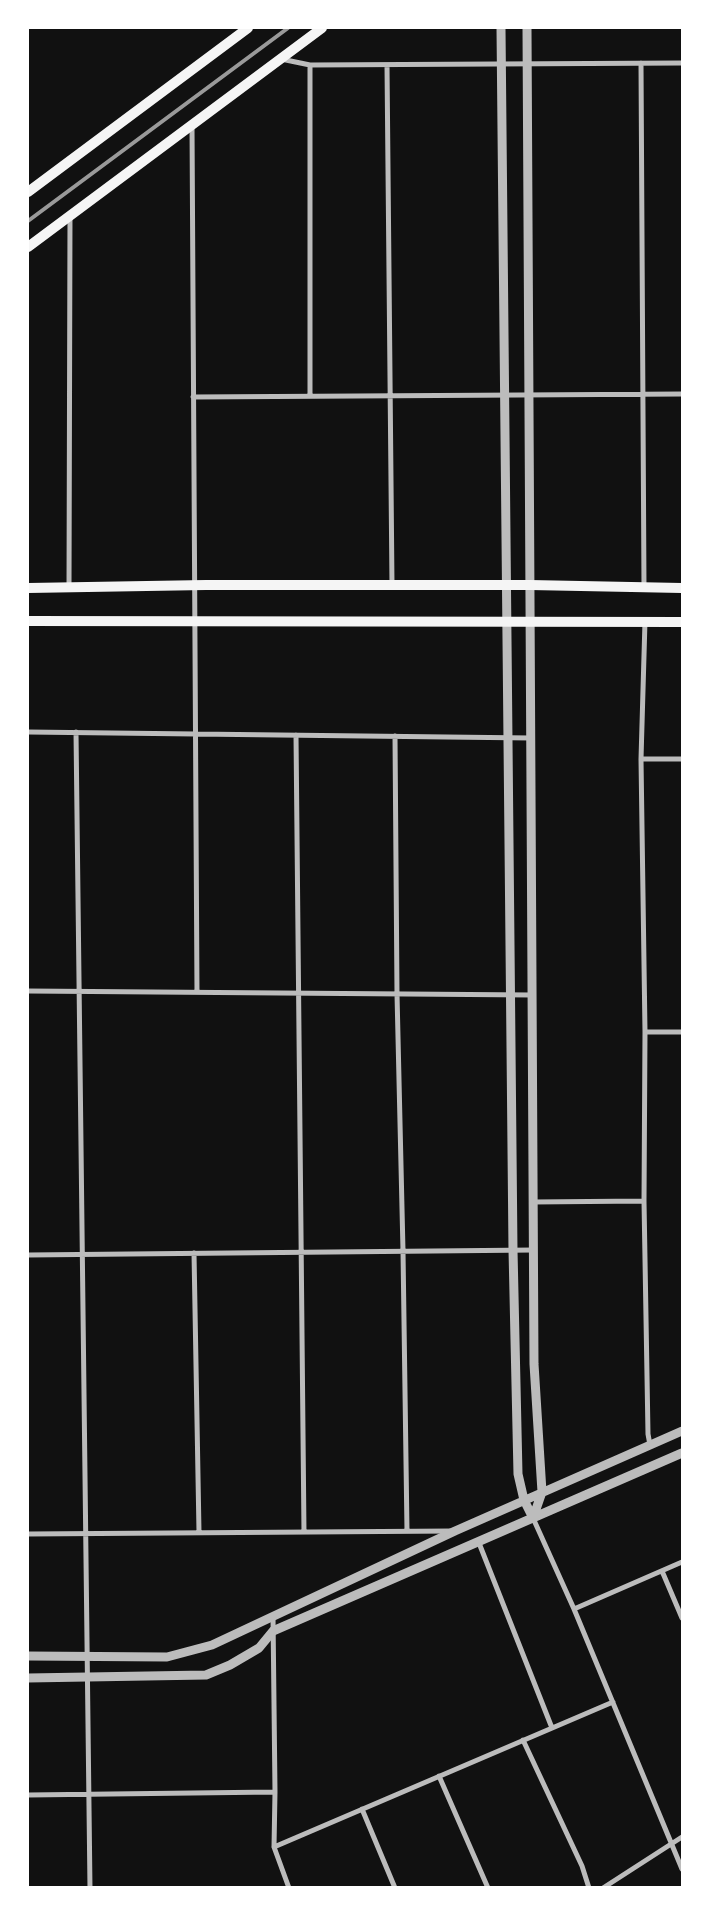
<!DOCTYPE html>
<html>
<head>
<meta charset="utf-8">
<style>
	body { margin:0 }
	#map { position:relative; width:710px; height:1915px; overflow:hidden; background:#111; font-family:"Alegreya Sans",sans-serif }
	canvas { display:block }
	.frame { position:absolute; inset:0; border:29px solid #fff; pointer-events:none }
</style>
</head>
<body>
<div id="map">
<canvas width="710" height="1915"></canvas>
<div class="frame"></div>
</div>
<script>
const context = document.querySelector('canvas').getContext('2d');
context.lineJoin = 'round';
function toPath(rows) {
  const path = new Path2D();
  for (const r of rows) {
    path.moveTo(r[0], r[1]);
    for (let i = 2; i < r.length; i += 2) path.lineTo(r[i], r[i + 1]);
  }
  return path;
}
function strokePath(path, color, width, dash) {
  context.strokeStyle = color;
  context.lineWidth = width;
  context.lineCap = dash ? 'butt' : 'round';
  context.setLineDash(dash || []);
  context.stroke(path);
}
const minor = toPath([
	[281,59,310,65,682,63],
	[641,63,644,587],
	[310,65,310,396],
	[387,65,392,585],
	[192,125,197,992],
	[193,397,682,394],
	[69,588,70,216],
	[645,621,641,759,645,1032,644,1201,648,1434,650,1445],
	[28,732,531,738],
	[76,732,90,1888],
	[296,735,304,1532],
	[395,736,397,994,403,1251,407,1531],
	[641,759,682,759],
	[28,991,532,995],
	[645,1032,682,1032],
	[533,1202,644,1201],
	[194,1253,199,1532],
	[28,1255,534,1250],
	[533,1518,574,1609,682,1869],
	[28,1534,452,1531],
	[479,1543,552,1728],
	[662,1571,682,1618],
	[574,1609,682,1562],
	[273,1616,275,1792,274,1847,289,1888],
	[523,1740,582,1866,589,1888],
	[439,1776,488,1888],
	[28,1795,275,1792],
	[362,1809,395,1888],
	[274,1847,613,1702],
	[603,1888,682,1837]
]);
const tertiary = toPath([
	[501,28,513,1250,518,1474,524,1500,533,1518],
	[527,28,534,1364,542,1492,533,1518],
	[28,1656,167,1657,212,1645,455,1531,682,1431],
	[28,1678,206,1675,230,1665,259,1648,273,1631,682,1453]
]);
const secondary = toPath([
	[28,192,248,28],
	[28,247,322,28],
	[28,588,206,585,530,585,682,588],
	[28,621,682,622]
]);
const rail = toPath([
	[28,221,288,28]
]);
strokePath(minor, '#bcbcbc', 5);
strokePath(tertiary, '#bcbcbc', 9);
strokePath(secondary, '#f5f5f5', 10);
strokePath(rail, '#9a9a9a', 4);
</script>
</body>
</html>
